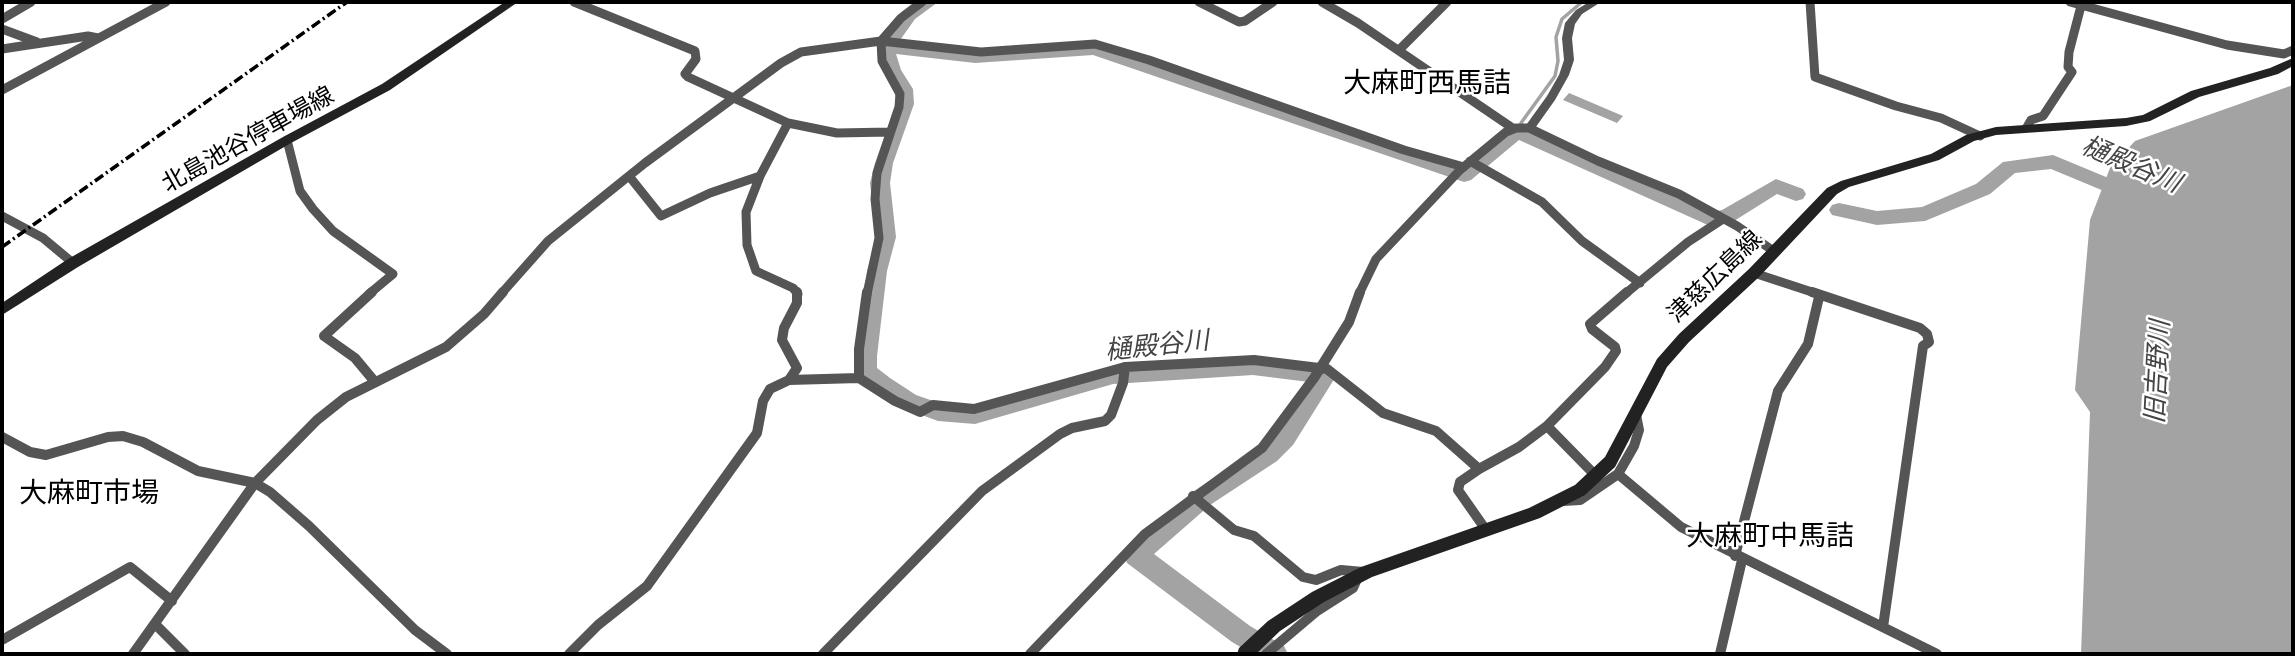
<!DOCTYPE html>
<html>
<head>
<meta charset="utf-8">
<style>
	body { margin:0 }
	#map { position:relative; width:2295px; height:656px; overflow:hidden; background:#fff; font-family:Inter,sans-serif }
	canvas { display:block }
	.frame { position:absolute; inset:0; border:4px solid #000; pointer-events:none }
</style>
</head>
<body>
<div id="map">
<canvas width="2295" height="656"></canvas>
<div class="frame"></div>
</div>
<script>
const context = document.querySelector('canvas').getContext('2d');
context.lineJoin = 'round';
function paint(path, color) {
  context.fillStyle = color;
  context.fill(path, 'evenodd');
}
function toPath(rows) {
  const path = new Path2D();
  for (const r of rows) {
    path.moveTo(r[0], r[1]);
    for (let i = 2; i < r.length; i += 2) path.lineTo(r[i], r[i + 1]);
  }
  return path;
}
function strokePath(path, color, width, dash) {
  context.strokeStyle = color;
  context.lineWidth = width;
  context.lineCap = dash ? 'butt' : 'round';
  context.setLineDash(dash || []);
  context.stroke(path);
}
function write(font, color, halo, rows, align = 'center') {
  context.font = font + ' Inter,"Noto Sans JP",sans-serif';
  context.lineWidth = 5;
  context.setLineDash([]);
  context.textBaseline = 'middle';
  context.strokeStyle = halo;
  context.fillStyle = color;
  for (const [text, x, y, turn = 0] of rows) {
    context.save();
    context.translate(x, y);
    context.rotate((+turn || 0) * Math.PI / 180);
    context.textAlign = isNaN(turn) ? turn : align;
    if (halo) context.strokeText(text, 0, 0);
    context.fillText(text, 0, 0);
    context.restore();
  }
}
const water = toPath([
	[2293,85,2293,654,2081,654,2090,412,2075,390,2090,220,2110,168,2135,141],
	[1569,93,1623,116,1617,123,1563,100]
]);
const stream = toPath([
	[1521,133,1521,123,1555,76,1558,61,1556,37,1562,19,1582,2]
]);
const river = toPath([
	[919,2,938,2,915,19,898,43,975,51,1094,43,1461,167,1503,131,1521,127,1712,212,1722,210,1776,179,1803,189,1806,194,1803,199,1796,201,1777,194,1734,221,1710,226,1519,140,1471,180,1464,182,1093,55,975,63,896,54,901,70,913,89,914,104,893,163,890,183,896,237,887,271,877,356,877,368,890,378,916,395,939,403,975,406,1113,366,1253,357,1333,369,1336,375,1333,381,1293,445,1277,461,1210,505,1154,554,1250,626,1284,646,1288,654,1252,654,1232,642,1127,563,1124,555,1127,547,1194,491,1261,447,1277,431,1309,382,1253,375,1113,384,975,424,938,421,900,407,858,378,855,372,867,271,876,237,870,183,875,163,896,104,895,89,883,70,877,47,903,11,919,2],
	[2053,155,2135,189,2138,194,2135,199,2128,201,2051,169,2015,173,1990,194,1925,221,1877,225,1832,215,1829,210,1832,205,1839,203,1877,211,1922,207,1976,184,2003,162,2053,155]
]);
const minorFar1 = toPath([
	[574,2,695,51,696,59,685,74,688,77,788,123,837,133,890,132],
	[1199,2,1239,22,1245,21,1273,2],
	[1322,2,1358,23,1514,129],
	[1810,2,1815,77,1896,106,1941,118,1980,136],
	[2070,2,2227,45,2284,54,2293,50],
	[2,19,31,2],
	[2,29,37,42],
	[2,49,88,36,98,38],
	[1399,50,1447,2],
	[2,90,166,2],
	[2027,127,2031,120,2043,116,2072,72,2068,67,2069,52,2081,6],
	[287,140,300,191,313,209,333,231,393,274,369,294],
	[1470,161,1542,202,1582,241,1640,283],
	[629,176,661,216,710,193,760,176,746,212,747,245,756,271,793,288,798,294],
	[760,176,788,123],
	[2,216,43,238,73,263],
	[1754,273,1818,294],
	[501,294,548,241,645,163,781,63,801,52,881,41,981,52,1095,44,1149,60,1404,150,1464,167],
	[867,294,879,238,875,199,877,173,899,107,900,94,882,61,881,41,901,18,922,2],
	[1359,294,1376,259,1460,170,1506,132,1516,128,1529,128,1598,161,1679,194,1737,226,1775,252],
	[1625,294,1688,242,1723,219]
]);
const minor = toPath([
	[372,292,324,336,355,358,375,382],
	[867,292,859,349,859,378,895,401,920,412,933,405,974,409,1125,367],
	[1812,292,1920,328,1927,334,1929,342,1923,346,1883,627],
	[789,380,797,368,782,340,784,328,797,303,797,292],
	[1547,426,1596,476],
	[2,437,30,452,46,455,108,437,123,436,143,442,198,471,255,483,270,492,309,526,415,630,447,654],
	[1479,469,1519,447,1547,426,1605,367,1616,351,1615,347,1592,329,1590,324,1627,292],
	[1618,474,1681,527,1937,654],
	[1193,496,1234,530,1254,536,1303,577,1316,580,1341,570,1363,572],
	[1563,501,1580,500,1618,474,1634,446,1639,430,1636,415],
	[1735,556,1778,391,1808,344,1819,297],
	[155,624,185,654],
	[2,640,130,567,172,601],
	[133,654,255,483,317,420,346,397,446,347,484,314,503,292],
	[569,654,598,625,647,586,757,433,763,401,770,389,789,380,859,378],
	[823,654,982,491,1060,434,1072,428,1105,421,1111,415,1123,383,1125,367,1254,360,1327,369,1383,413,1436,431,1479,469,1460,482,1458,490,1486,530],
	[1030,654,1145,534,1262,448,1314,378,1349,322,1360,292],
	[1266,654,1317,611,1353,588,1358,577],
	[1720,654,1742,560]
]);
const tertiary = toPath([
	[1589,2,1601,2,1582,14,1575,24,1572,38,1574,60,1569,75,1555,100,1533,131,1525,131,1524,128,1547,96,1559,75,1564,60,1562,38,1565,23,1576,10,1589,2]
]);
const secondary = toPath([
	[505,2,518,2,390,90,291,143,78,267,2,315,2,303,68,259,283,137,382,84,505,2],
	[2293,58,2293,66,2278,74,2199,97,2150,121,2126,126,1996,135,1974,141,1939,160,1849,187,1837,194,1759,277,1689,342,1667,367,1615,467,1585,495,1540,518,1372,577,1324,602,1280,631,1256,654,1237,654,1239,648,1268,621,1312,592,1361,567,1529,508,1575,485,1605,457,1657,359,1679,334,1749,269,1827,188,1841,181,1931,154,1966,135,1996,127,2126,118,2143,115,2191,91,2270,68,2293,58]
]);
const rail = toPath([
	[2,247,347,2]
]);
const streetNames = [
	["北島池谷停車場線",248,140,-29],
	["津慈広島線",1715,277,-44]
];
const waterNames = [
	["樋殿谷川",2131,165,23],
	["樋殿谷川",1157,346,-6],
	["旧吉野川",2158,372,-87]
];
const quarterNames = [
	["大麻町西馬詰",1427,84],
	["大麻町市場",89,494],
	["大麻町中馬詰",1770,537]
];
paint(water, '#a3a3a3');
strokePath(stream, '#a3a3a3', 3.5);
paint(river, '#a3a3a3');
strokePath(minorFar1, '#555', 9);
strokePath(minor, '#555', 10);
paint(tertiary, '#555');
paint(secondary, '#222');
strokePath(rail, '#000', 3.5, [10, 3.5, 2, 3.5]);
write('24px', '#000', '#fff', streetNames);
write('italic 26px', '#444', '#fff', waterNames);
write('28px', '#000', '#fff', quarterNames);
</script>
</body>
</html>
